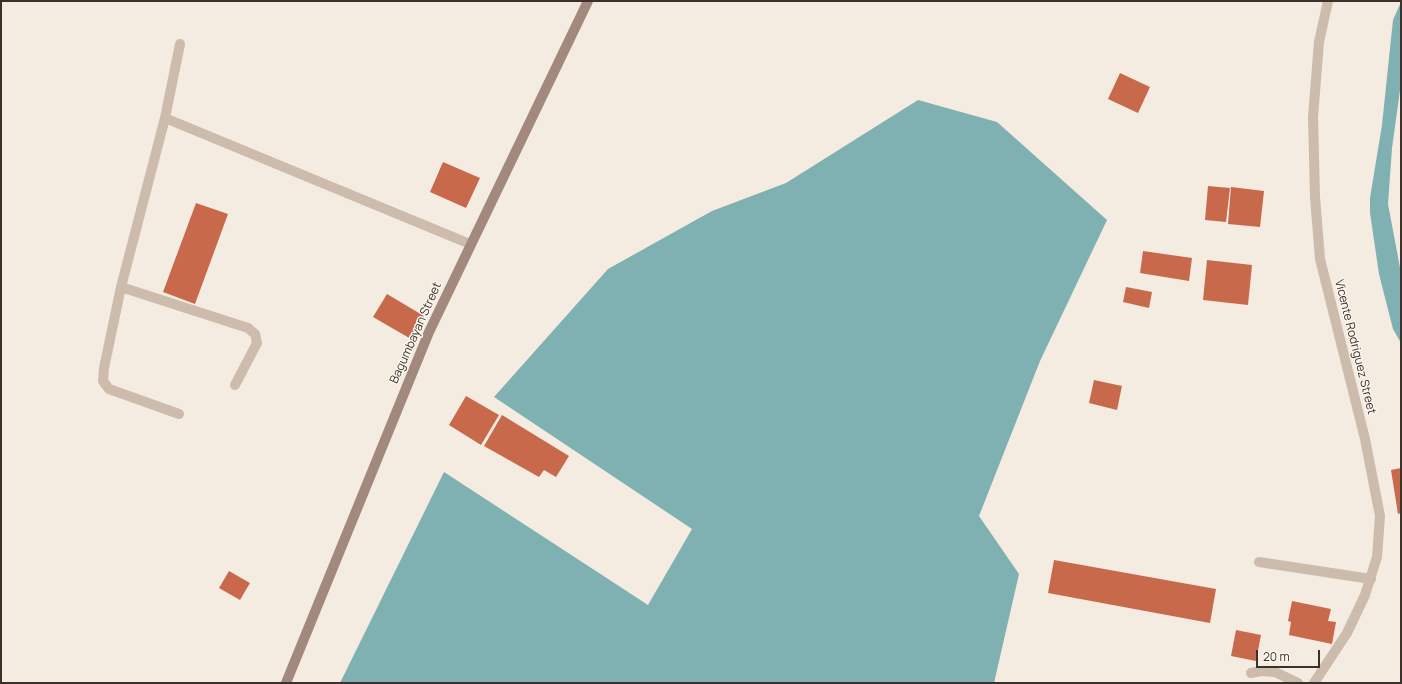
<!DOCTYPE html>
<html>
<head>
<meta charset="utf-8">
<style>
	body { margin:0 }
	#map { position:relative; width:1402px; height:684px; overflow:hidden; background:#f4ebe1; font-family:Manrope,sans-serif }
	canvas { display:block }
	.frame { position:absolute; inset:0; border:2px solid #3b302b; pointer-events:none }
	.scale { position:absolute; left:1256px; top:650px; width:64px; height:18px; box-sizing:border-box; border:2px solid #3b302b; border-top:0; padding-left:5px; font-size:12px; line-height:14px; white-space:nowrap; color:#3b302b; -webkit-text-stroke:3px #fbf5ee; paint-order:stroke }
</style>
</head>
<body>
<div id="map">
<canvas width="1402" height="684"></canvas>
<div class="frame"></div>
<div class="scale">20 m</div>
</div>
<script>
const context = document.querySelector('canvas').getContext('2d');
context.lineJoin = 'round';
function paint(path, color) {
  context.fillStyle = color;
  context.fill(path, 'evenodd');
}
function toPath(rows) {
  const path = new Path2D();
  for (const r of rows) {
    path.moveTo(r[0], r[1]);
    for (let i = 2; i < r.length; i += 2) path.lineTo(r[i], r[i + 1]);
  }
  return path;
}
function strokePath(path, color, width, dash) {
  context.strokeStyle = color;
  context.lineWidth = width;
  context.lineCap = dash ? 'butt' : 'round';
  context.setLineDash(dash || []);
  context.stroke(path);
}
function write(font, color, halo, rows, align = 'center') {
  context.font = font + ' Manrope,sans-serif';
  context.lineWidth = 3;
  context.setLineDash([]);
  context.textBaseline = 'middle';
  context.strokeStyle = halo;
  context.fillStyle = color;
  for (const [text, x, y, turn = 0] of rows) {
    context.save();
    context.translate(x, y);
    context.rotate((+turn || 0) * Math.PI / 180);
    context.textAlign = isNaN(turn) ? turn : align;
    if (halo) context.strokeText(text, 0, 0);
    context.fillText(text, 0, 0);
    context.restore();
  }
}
const water = toPath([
	[1401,2,1401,83,1392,148,1388,204,1401,273,1401,343,1393,329,1379,274,1370,213,1370,198,1382,125,1393,20],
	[918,100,997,122,1107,220,1040,361,979,516,1019,574,994,683,340,683,444,472,648,605,692,529,494,397,608,269,712,211,786,183]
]);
const building = toPath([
	[1120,73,1150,87,1138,113,1108,99],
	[443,162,480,178,466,208,430,192],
	[1208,186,1230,188,1226,222,1205,220],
	[1231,187,1264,191,1260,227,1228,224],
	[196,203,228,214,195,304,163,292],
	[1143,251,1192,258,1189,281,1140,273],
	[1207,260,1252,265,1248,305,1203,300],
	[1126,287,1152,292,1149,308,1123,302],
	[387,294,424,316,411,339,373,317],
	[1094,380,1122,386,1117,410,1089,403],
	[466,396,499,415,481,445,449,425],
	[502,415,569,456,556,477,544,470,539,477,484,446],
	[1401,468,1401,513,1398,514,1391,470],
	[1054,560,1216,589,1210,623,1048,593],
	[229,571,250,583,240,600,219,588],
	[1292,601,1331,609,1328,621,1336,622,1332,644,1289,635,1291,622,1288,621],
	[1236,630,1261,635,1256,661,1231,656]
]);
const lane = toPath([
	[1259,562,1371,579],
	[1251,673,1261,671,1275,672,1298,683]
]);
const street = toPath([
	[165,118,470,244],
	[121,287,248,328,255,334,257,343,235,385],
	[179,414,109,389,103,381,104,368,121,287,165,118,180,44],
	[1314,683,1347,633,1365,595,1377,557,1380,516,1365,439,1320,259,1315,197,1313,117,1319,42,1328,1]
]);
const secondary = toPath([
	[286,683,429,332,588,1]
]);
const streetNames = [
	["Bagumbayan Street",416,333,-66],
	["Vicente Rodriguez Street",1355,347,76]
];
paint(water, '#7fb0b2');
paint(building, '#c8694b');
strokePath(lane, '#cdbbac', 10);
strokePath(street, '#cdbbac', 10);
strokePath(secondary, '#a18a7d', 10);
write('12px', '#3b302b', '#fbf5ee', streetNames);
</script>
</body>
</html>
